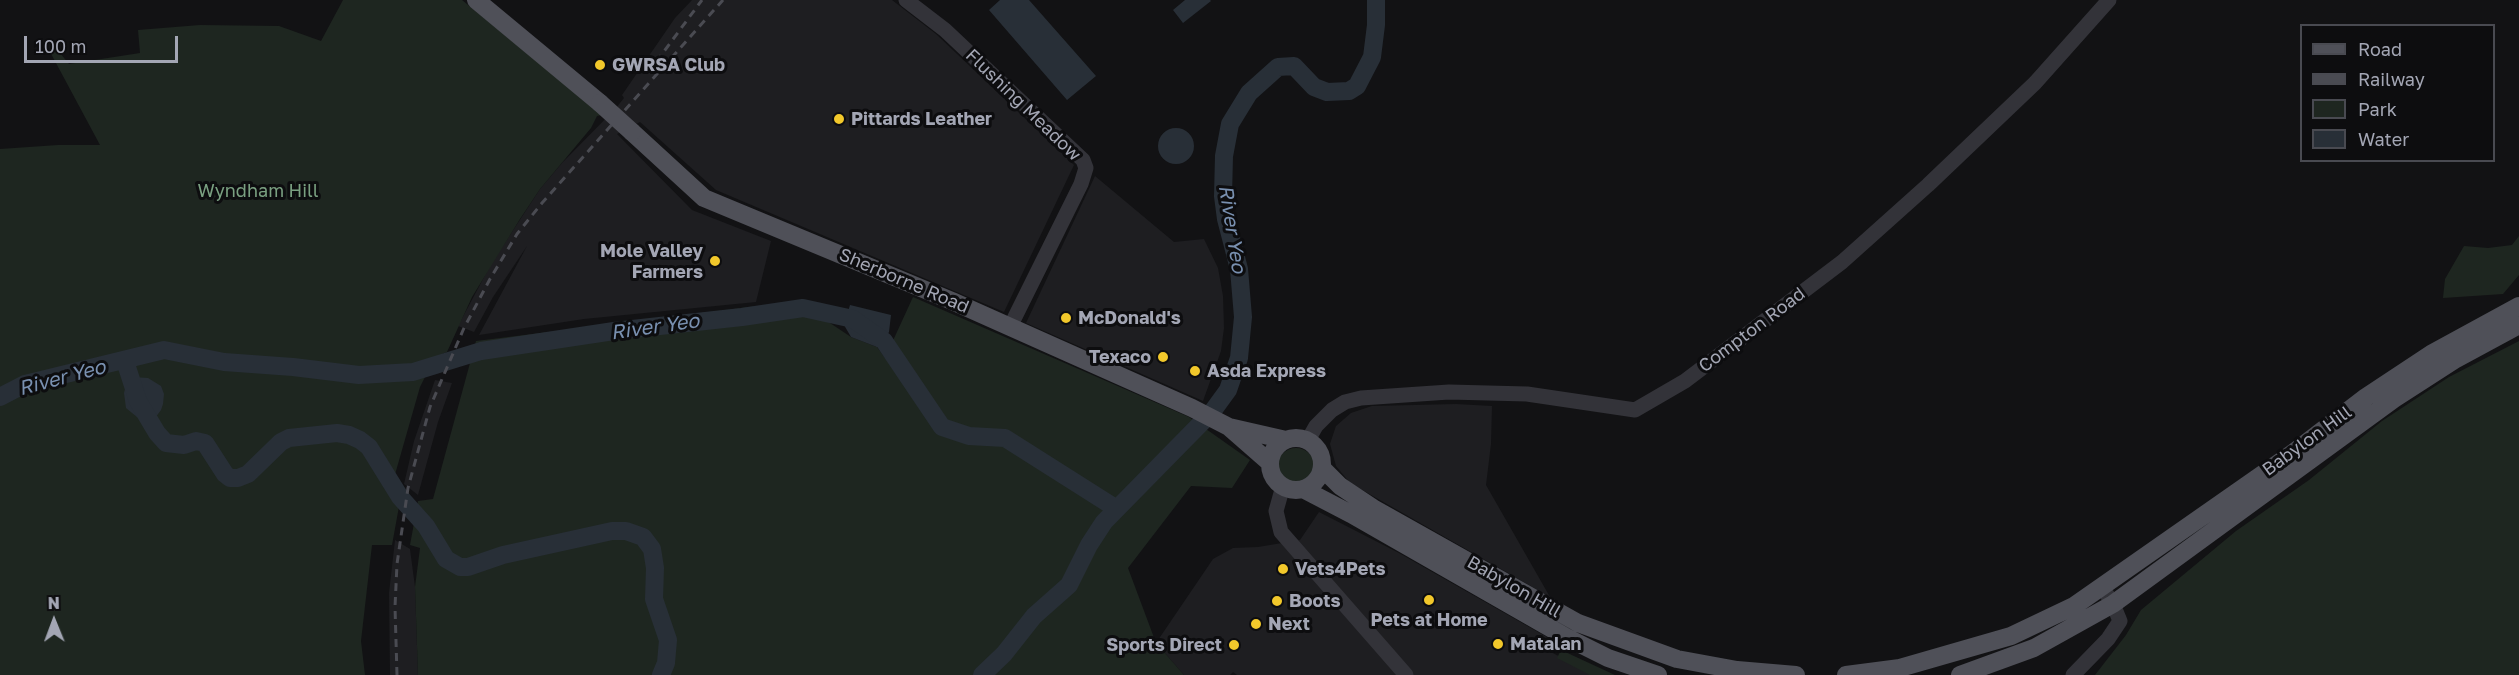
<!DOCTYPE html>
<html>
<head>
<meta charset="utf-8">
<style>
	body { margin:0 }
	#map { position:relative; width:2519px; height:675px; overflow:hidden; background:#121214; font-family:"Golos Text",sans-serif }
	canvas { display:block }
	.legend { position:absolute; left:2300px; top:24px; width:195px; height:138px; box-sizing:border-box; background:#0d0d0f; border:2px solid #494a51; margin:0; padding:8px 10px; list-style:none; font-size:18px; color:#a3a6b4 }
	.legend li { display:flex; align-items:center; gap:12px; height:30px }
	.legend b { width:30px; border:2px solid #494a51 }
	.north { position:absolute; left:24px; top:591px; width:60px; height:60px; -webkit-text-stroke:4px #0d0d0f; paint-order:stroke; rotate:359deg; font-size:16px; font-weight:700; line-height:24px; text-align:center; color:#a3a6b4 }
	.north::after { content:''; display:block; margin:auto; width:21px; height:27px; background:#a3a6b4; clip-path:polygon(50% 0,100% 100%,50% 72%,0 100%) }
	.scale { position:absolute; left:24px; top:36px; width:154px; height:27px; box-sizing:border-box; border:3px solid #a3a6b4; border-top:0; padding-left:8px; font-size:18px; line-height:21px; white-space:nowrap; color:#a3a6b4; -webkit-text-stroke:4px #0d0d0f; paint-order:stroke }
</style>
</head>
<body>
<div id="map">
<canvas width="2519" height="675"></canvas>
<ul class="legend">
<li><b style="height:8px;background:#4f5058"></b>Road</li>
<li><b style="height:8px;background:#4a4b52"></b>Railway</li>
<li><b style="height:16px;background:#1e2620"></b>Park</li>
<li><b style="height:16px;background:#282f37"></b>Water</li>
</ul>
<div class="north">N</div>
<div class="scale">100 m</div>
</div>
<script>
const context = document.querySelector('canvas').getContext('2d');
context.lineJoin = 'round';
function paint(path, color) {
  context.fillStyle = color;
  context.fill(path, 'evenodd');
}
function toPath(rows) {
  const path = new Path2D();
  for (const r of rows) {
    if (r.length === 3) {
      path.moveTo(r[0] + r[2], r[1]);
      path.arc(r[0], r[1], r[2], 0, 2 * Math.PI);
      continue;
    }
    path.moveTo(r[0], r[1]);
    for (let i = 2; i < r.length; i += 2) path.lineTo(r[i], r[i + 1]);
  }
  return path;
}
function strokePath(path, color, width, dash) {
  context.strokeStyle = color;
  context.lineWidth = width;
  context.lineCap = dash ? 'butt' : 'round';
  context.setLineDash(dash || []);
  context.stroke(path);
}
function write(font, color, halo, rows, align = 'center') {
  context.font = font + ' "Golos Text",sans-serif';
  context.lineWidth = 6;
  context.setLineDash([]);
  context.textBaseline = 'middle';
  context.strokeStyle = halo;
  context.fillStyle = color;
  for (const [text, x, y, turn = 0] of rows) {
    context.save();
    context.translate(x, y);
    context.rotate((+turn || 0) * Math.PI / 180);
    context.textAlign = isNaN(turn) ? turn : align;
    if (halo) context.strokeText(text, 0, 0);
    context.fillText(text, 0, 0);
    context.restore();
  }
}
const built = toPath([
	[692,0,892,0,936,34,1074,165,1004,312,716,190,640,122,617,134,692,210,771,241,756,302,584,319,479,335,527,246,493,297,474,332,458,326,491,264,540,189,562,163,616,108,624,98,622,95,675,18],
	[1095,176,1174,242,1204,239,1218,268,1223,296,1224,328,1221,351,1203,401,1026,323],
	[435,380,452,383,438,422,418,495,404,484,414,441],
	[1456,404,1492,406,1491,444,1486,485,1550,597,1350,483,1336,466,1330,444,1336,426,1351,413,1372,406],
	[1319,512,1399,553,1552,640,1547,650,1595,675,1237,675,1233,672,1230,675,1184,675,1156,643,1213,559,1233,548,1258,547,1300,540],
	[395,540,410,549,415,587,418,675,390,675,389,593]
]);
const green = toPath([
	[343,0,462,0,602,115,597,116,591,128,540,189,520,219,472,297,447,352,435,357,420,387,390,492,400,501,392,545,372,545,361,641,365,675,0,675,0,149,58,145,100,145,49,50,55,47,69,64,140,53,138,30,200,25,279,26,321,41],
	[2519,236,2519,275,2503,294,2443,298,2445,279,2464,246,2488,248,2512,245],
	[913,297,1189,417,1250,460,1232,488,1191,486,1128,568,1156,643,1184,675,418,675,415,587,420,548,410,545,418,501,433,499,476,341,797,301,851,337,877,347,885,358],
	[2519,341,2519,675,2095,675,2126,635,2141,610,2236,531,2309,480,2382,421,2449,377],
	[1296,467,19],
	[1561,650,1615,675,1590,675,1557,658]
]);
const water = toPath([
	[1000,0,1029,0,1096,76,1067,100,989,10],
	[1185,0,1210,0,1211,1,1183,23,1173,10],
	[1176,146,18],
	[850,305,891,315,889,332,884,341,877,347,851,337,844,325],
	[132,377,148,378,161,386,164,394,163,404,161,410,155,418,146,420,137,417,126,408,124,393,128,378]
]);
const river = toPath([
	[125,361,138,401,157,433,166,443,184,445,196,441,205,443,225,474,230,478,238,478,248,474,281,442,289,438,337,433,349,435,360,440,369,447,400,497,426,526,446,559,460,567,468,567,503,555,612,531,626,531,643,537,652,549,655,568,654,599,668,640,666,663,661,675],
	[0,397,25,384,164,350,224,362,293,367,359,375,413,372,481,351,614,331,742,317,803,308,853,319,884,341,942,427,969,436,1005,438,1117,509],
	[982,675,1004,654,1034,616,1069,585,1089,545,1104,522,1212,412,1228,390,1239,358,1243,317,1239,269,1226,219,1223,196,1224,156,1230,124,1249,93,1278,67,1294,66,1314,87,1327,92,1349,91,1357,86,1372,57,1376,25,1376,0]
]);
const minor = toPath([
	[906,0,945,30,1083,160,1086,168,1081,184,1010,327],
	[1308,440,1316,426,1332,410,1345,402,1361,398,1449,392,1527,394,1635,410,1685,381,1842,262,1928,185,2035,83,2109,0],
	[1283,486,1276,511,1281,532,1406,675],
	[2073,675,2108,639,2120,621,2113,604,2102,587]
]);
const major = toPath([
	[476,0,600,103],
	[632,132,704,198,952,301,1192,408,1229,427,1286,440],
	[1230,428,1270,463],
	[1296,464,26],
	[1322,468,1340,486,1373,508,1578,623,1677,659,1737,670,1796,675],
	[1303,489,1351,514,1566,637,1608,658,1658,675],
	[1846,675,1900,668,2011,636,2074,606,2293,453,2366,397,2431,354,2519,306],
	[1960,675,2034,648,2113,604,2394,399,2456,359,2519,325]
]);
const rail = toPath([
	[648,73,702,0],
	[397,675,395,607,397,564,408,488,430,407,464,328,490,279,517,234,542,203,723,0]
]);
const majorBridge = toPath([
	[600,103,632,132]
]);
const markers = [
	[600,65,6,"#f2c82b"],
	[839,119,6,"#f2c82b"],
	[715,261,6,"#f2c82b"],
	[1066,318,6,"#f2c82b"],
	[1163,357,6,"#f2c82b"],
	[1195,371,6,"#f2c82b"],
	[1283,569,6,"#f2c82b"],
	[1429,600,6,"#f2c82b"],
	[1277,601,6,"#f2c82b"],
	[1256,624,6,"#f2c82b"],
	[1498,644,6,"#f2c82b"],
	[1234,645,6,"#f2c82b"]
];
const poiNames = [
	["GWRSA Club",612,65],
	["Pittards Leather",851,119],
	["Mole Valley",703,251,"right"],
	["Farmers",703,272,"right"],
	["McDonald's",1078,318],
	["Texaco",1151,357,"right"],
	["Asda Express",1207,371],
	["Vets4Pets",1295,569],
	["Boots",1289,601],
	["Pets at Home",1429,620,"center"],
	["Next",1268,624],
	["Matalan",1510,644],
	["Sports Direct",1222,645,"right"]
];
const streetNames = [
	["Flushing Meadow",1023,105,44],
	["Sherborne Road",904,281,23],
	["Compton Road",1752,330,-37],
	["Babylon Hill",2307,441,-36],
	["Babylon Hill",1514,587,30]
];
const parkNames = [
	["Wyndham Hill",258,191]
];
const waterNames = [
	["River Yeo",1232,229,81],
	["River Yeo",655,327,-8],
	["River Yeo",62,378,-15]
];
paint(built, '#1e1e21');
paint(green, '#1e2620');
paint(water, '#282f37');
strokePath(river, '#282f37', 18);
strokePath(minor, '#333339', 15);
strokePath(major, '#4f5058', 18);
strokePath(rail, '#4a4b52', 3, [8, 6]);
strokePath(majorBridge, '#4f5058', 18);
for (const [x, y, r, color] of markers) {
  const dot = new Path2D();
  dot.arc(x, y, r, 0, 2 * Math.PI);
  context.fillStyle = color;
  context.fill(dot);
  strokePath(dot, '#0d0d0f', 2);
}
write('bold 18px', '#a3a6b4', '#0d0d0f', poiNames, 'left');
write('18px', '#a3a6b4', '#0d0d0f', streetNames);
write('18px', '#7aa081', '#0d0d0f', parkNames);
write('italic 20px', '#7990b0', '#0d0d0f', waterNames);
</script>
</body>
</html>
